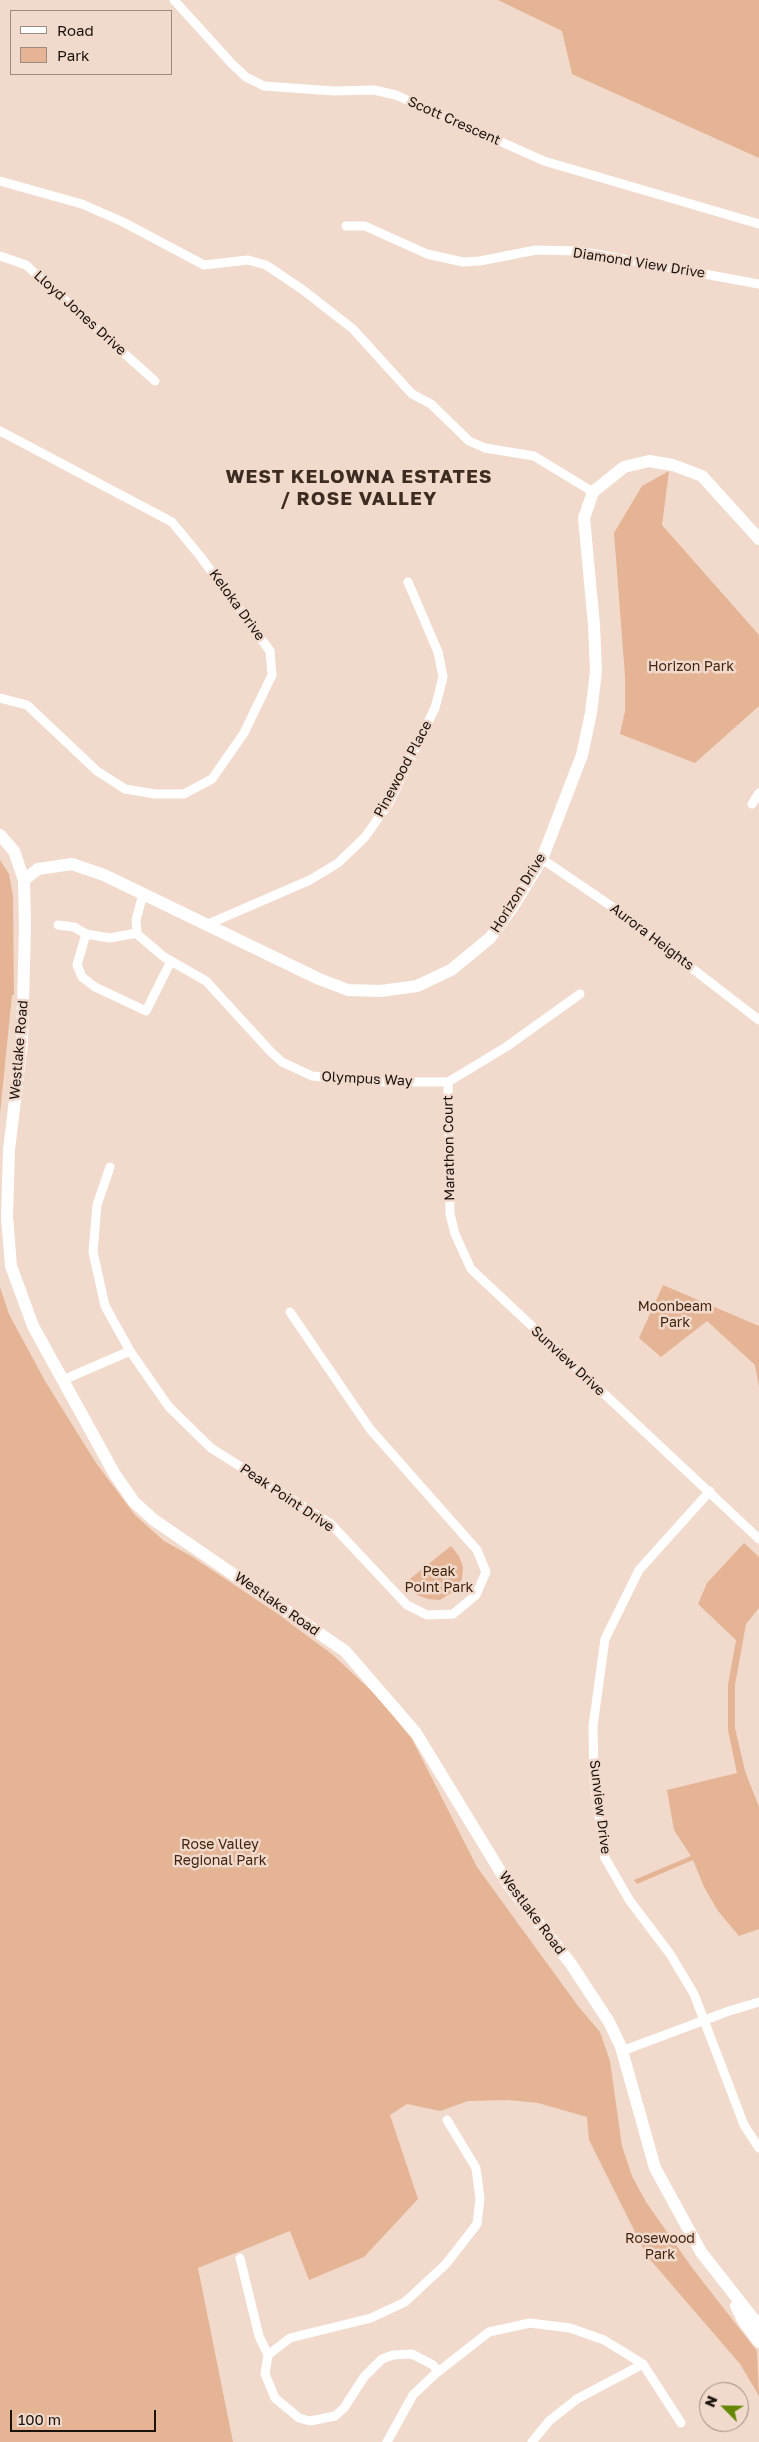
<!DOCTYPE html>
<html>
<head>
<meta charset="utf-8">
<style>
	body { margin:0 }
	#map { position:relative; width:759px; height:2442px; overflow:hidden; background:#f1dacc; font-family:"Golos Text",sans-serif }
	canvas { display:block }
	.legend { position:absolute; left:10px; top:10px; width:162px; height:65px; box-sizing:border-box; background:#f1dacc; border:1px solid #9b8a80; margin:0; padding:6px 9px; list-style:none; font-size:15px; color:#19120d }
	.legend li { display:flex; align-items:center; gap:10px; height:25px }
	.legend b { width:25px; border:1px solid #9b8a80 }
	.north { position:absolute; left:699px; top:2382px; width:50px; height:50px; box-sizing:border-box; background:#f1dacc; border:1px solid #9b8a80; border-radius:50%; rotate:293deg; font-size:14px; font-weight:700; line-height:20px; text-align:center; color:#19120d }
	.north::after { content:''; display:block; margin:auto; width:18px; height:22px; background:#658603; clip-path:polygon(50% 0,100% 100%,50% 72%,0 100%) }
	.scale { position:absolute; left:10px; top:2410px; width:146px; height:22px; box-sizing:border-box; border:2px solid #19120d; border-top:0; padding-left:6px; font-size:15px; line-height:18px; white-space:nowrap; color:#19120d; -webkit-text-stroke:4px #f1dacc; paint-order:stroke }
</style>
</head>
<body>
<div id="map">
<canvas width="759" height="2442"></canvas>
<ul class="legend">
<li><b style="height:6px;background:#fff"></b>Road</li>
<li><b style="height:14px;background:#e5b494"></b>Park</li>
</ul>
<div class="north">N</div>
<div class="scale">100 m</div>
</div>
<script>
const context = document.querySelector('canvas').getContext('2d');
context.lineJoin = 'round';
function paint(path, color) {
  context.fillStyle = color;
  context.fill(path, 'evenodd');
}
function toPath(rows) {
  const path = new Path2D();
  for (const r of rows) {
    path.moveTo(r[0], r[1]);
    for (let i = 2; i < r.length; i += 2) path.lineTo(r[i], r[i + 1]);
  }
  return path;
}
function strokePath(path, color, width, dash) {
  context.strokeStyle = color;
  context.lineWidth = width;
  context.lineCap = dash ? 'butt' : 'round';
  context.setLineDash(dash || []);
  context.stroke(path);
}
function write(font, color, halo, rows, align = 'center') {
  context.font = font + ' "Golos Text",sans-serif';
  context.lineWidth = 5;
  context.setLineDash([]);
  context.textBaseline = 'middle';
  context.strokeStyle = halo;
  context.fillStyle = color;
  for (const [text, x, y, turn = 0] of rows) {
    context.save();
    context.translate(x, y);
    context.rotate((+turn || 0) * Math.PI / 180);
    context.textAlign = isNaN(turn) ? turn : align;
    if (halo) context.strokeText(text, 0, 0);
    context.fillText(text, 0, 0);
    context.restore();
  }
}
const green = toPath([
	[498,0,759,0,759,158,572,74,562,31],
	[669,471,662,525,759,635,759,706,695,763,620,734,625,711,625,676,614,533,642,486],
	[0,860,9,874,13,896,14,995,12,995,0,1114],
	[663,1285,759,1326,759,1387,755,1365,707,1321,661,1357,639,1338],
	[0,1287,9,1314,45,1381,96,1463,135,1515,164,1541,191,1556,278,1614,333,1655,378,1697,412,1739,477,1867,578,2006,600,2032,610,2061,622,2146,632,2176,646,2202,693,2269,757,2351,759,2396,740,2364,647,2256,589,2140,587,2117,538,2103,509,2100,468,2101,440,2111,407,2104,390,2115,418,2199,364,2257,309,2280,290,2231,198,2268,233,2442,0,2442],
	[744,1543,759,1557,759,1608,746,1624,735,1685,735,1728,745,1771,759,1807,759,1929,739,1936,718,1911,704,1887,693,1860,637,1884,634,1880,691,1856,674,1830,667,1790,737,1773,728,1730,728,1685,736,1640,698,1604,707,1583],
	[451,1546,459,1556,463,1567,462,1579,456,1590,440,1600,428,1599,417,1595,406,1582]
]);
const street = toPath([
	[174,0,232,64,246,77,264,86,334,91,374,90,396,95,544,161,759,224],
	[0,181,82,204,123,222,204,265,248,260,266,265,303,290,353,329,412,394,431,404,469,441,485,448,534,456,593,492],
	[346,226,365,226,427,254,463,262,480,261,536,250,579,251,759,284],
	[0,256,26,265,155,381],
	[0,431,172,522,200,556,270,651,272,675,244,733,212,779,184,794,155,794,125,789,97,771,27,705,0,698],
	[752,804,759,793],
	[542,859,611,906,759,1020],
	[143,894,136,920,137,934,164,957,206,981,271,1052,282,1062,312,1076,385,1082,448,1082,506,1047,580,994],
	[58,925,74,927,86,934,77,965,82,977,95,987,146,1011,171,961],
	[206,925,310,880,338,863,365,837,389,803,435,708,443,677,438,652,408,582],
	[86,934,110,938,137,933],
	[448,1082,450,1214,455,1234,471,1269,759,1539],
	[110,1167,97,1205,93,1252,105,1306,130,1351,169,1407,211,1448,331,1524,407,1605,427,1615,453,1614,476,1595,486,1572,477,1550,370,1429,290,1312],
	[63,1380,130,1351],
	[710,1491,639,1570,605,1639,593,1726,594,1780,605,1858,630,1901,670,1954,694,1994,744,2125,759,2148],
	[622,2051,729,2011,759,2002],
	[240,2258,259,2336,268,2355],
	[438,2371,433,2365,412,2354,393,2355,382,2359,364,2377,344,2408,335,2416,310,2421,299,2418,275,2398,265,2374,268,2355,290,2338,371,2318,405,2302,446,2264,477,2224,480,2199,476,2168,447,2120],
	[387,2442,413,2395,434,2375,489,2332,530,2323,570,2328,604,2340,643,2364,681,2423],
	[532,2442,549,2421,577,2399,643,2364]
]);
const secondary = toPath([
	[0,835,14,851,24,880,25,928,22,1042,9,1150,7,1217,11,1266,33,1326,114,1473,134,1502,154,1520,345,1651,416,1733,508,1884,571,1964,609,2022,621,2047,655,2168,701,2252,759,2326],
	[24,880,38,869,72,864,104,875,319,979,348,990,381,991,417,986,451,970,490,938,514,905,542,859,582,755,591,713,596,671,594,625,584,518,593,492,624,467,649,461,673,465,702,476,759,539],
	[736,2306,744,2322,759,2342]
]);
const streetNames = [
	["Scott Crescent",454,121,24],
	["Diamond View Drive",639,263,9],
	["Lloyd Jones Drive",80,313,42],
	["Keloka Drive",237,605,54],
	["Pinewood Place",403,769,-62],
	["Horizon Drive",518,893,-58],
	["Aurora Heights",652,937,37],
	["Westlake Road",19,1050,-85],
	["Olympus Way",367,1079,3],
	["Marathon Court",449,1148,-91],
	["Sunview Drive",568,1361,43],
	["Peak Point Drive",287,1498,34],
	["Westlake Road",277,1604,35],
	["Sunview Drive",600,1807,83],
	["Westlake Road",532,1913,53]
];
const parkNames = [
	["Horizon Park",691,667],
	["Moonbeam",675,1307],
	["Park",675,1323],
	["Peak",439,1572],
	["Point Park",439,1588],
	["Rose Valley",220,1845],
	["Regional Park",220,1861],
	["Rosewood",660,2239],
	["Park",660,2255]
];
const districtNames = [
	["WEST KELOWNA ESTATES",359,477],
	["/ ROSE VALLEY",359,499]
];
paint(green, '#e5b494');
strokePath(street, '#fff', 9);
strokePath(secondary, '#fff', 12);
write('14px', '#19120d', '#f1dacc', streetNames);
write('14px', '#42240e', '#f1dacc', parkNames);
context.letterSpacing = '1px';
write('bold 19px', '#3d2c21', '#f1dacc', districtNames);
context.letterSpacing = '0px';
</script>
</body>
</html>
